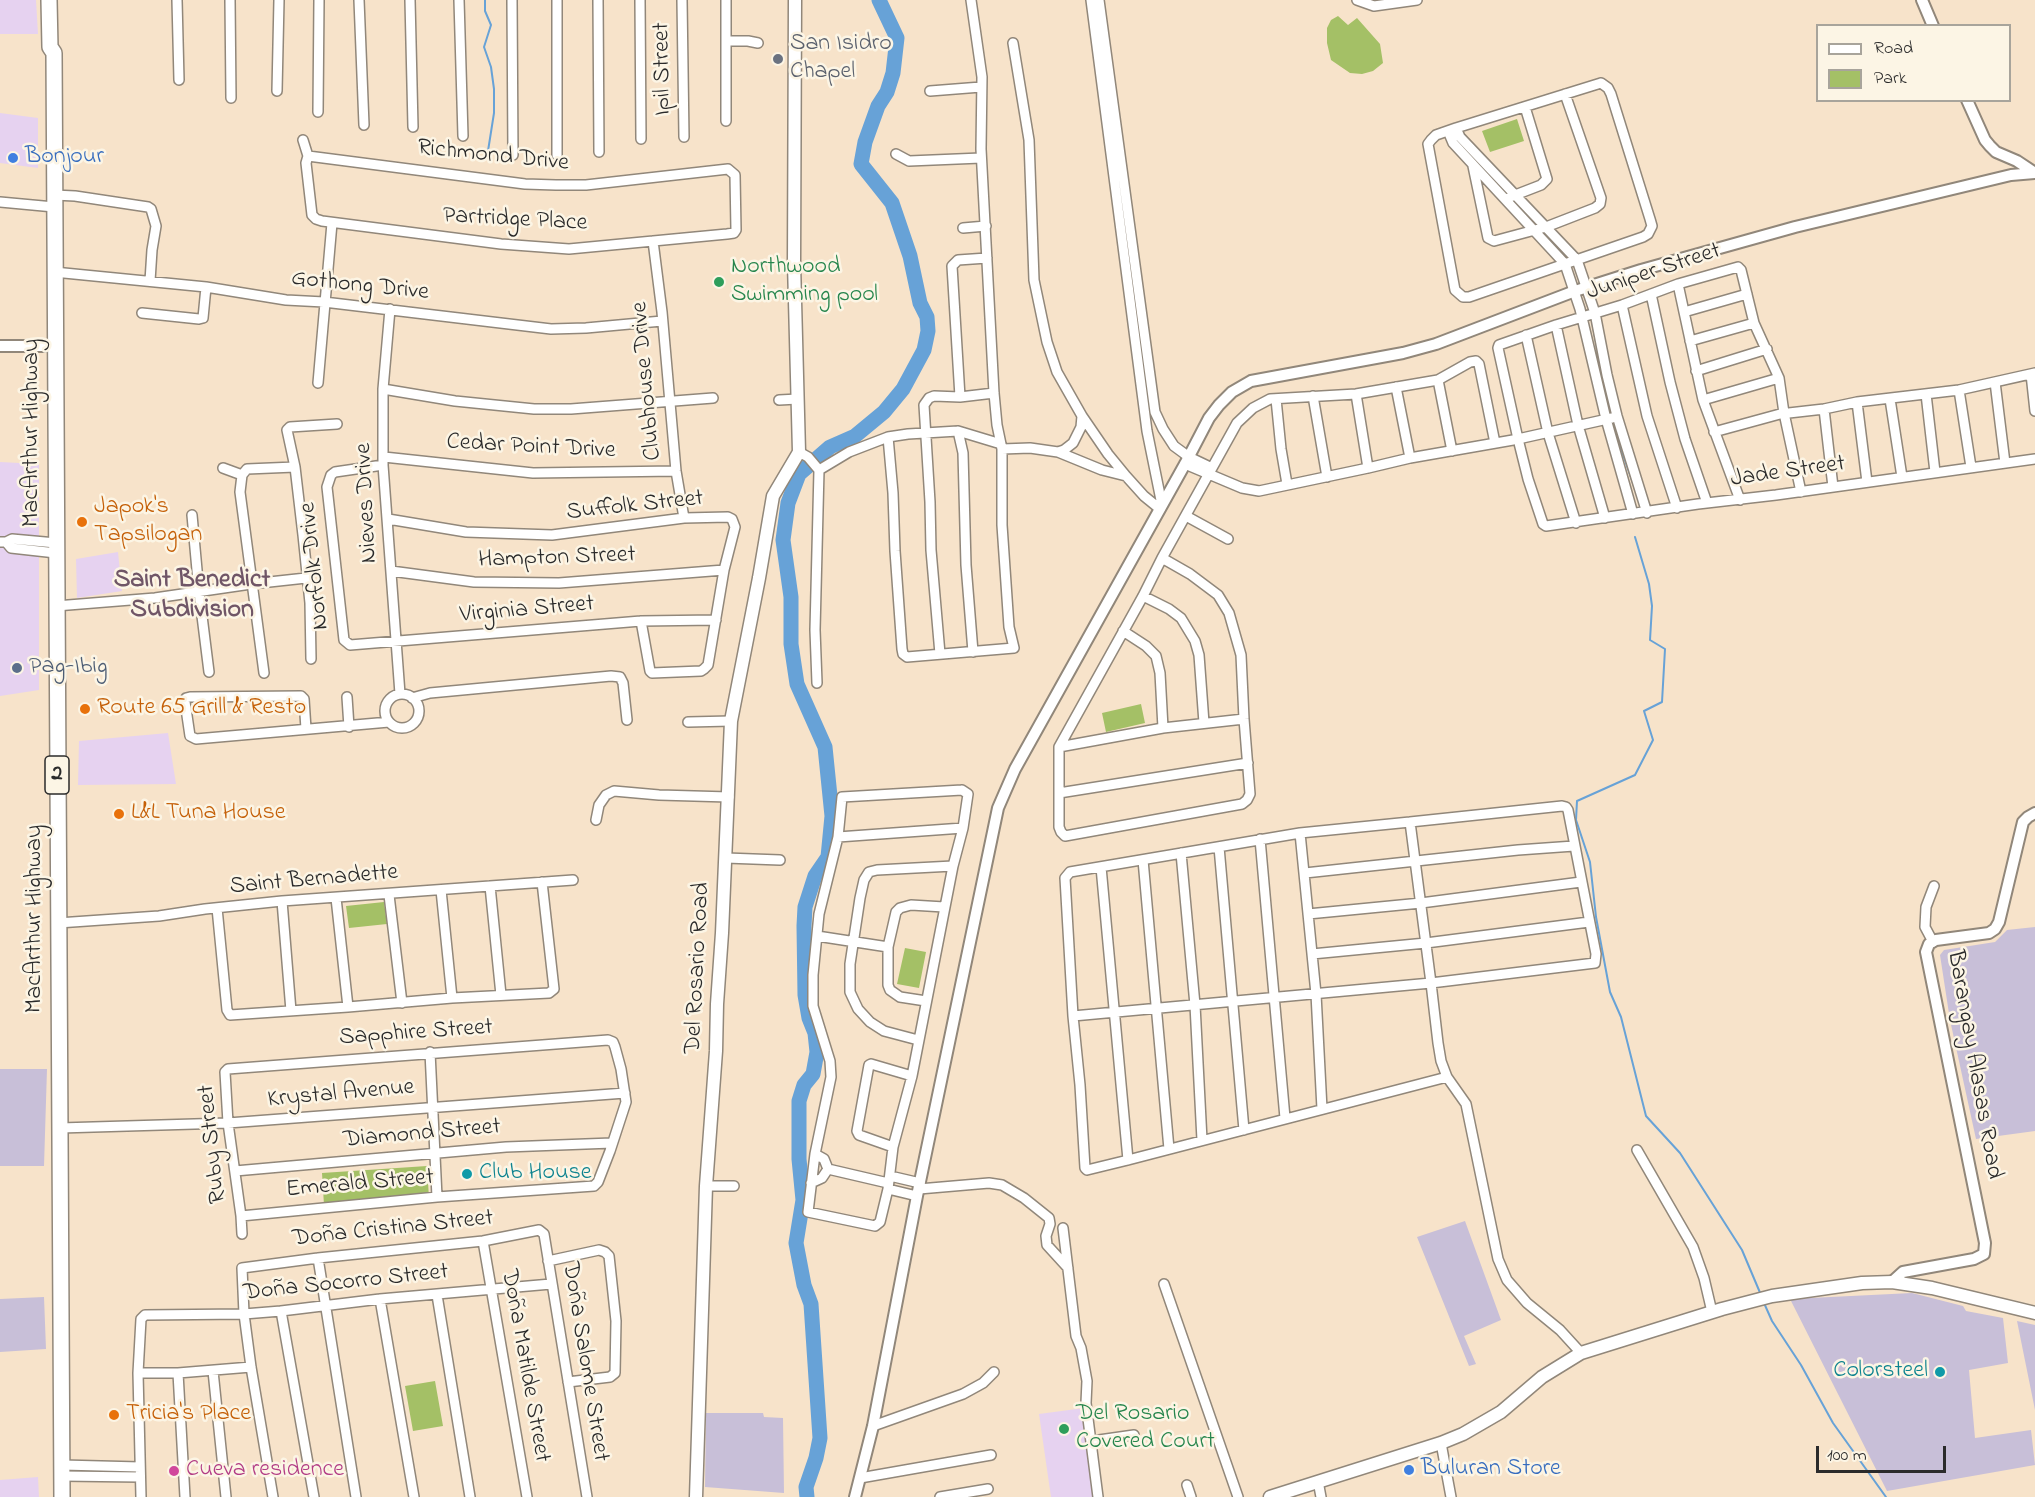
<!DOCTYPE html>
<html>
<head>
<meta charset="utf-8">
<style>
	body { margin:0 }
	#map { position:relative; width:2035px; height:1497px; overflow:hidden; background:#f7e3ca; font-family:"Indie Flower",sans-serif }
	canvas { display:block }
	.legend { position:absolute; left:1816px; top:24px; width:195px; height:78px; box-sizing:border-box; background:#fcf5e5; border:2px solid #a8a49b; margin:0; padding:8px 10px; list-style:none; font-size:18px; color:#2b2b2b }
	.legend li { display:flex; align-items:center; gap:12px; height:30px }
	.legend b { width:30px; border:2px solid #a8a49b }
	.scale { position:absolute; left:1816px; top:1446px; width:130px; height:27px; box-sizing:border-box; border:3px solid #2b2b2b; border-top:0; padding-left:8px; font-size:18px; line-height:21px; white-space:nowrap; color:#2b2b2b; -webkit-text-stroke:4px #fcf5e5; paint-order:stroke }
</style>
</head>
<body>
<div id="map">
<canvas width="2035" height="1497"></canvas>
<ul class="legend">
<li><b style="height:8px;background:#fff"></b>Road</li>
<li><b style="height:16px;background:#a4c066"></b>Park</li>
</ul>
<div class="scale">100 m</div>
</div>
<script>
const context = document.querySelector('canvas').getContext('2d');
context.lineJoin = 'round';
function paint(path, color) {
  context.fillStyle = color;
  context.fill(path, 'evenodd');
}
function toPath(rows) {
  const path = new Path2D();
  for (const r of rows) {
    if (r.length === 3) {
      path.moveTo(r[0] + r[2], r[1]);
      path.arc(r[0], r[1], r[2], 0, 2 * Math.PI);
      continue;
    }
    path.moveTo(r[0], r[1]);
    for (let i = 2; i < r.length; i += 2) path.lineTo(r[i], r[i + 1]);
  }
  return path;
}
function strokePath(path, color, width, dash) {
  context.strokeStyle = color;
  context.lineWidth = width;
  context.lineCap = dash ? 'butt' : 'round';
  context.setLineDash(dash || []);
  context.stroke(path);
}
function write(font, color, halo, rows, align = 'center') {
  context.font = font + ' "Indie Flower",sans-serif';
  context.lineWidth = 5;
  context.setLineDash([]);
  context.textBaseline = 'middle';
  context.strokeStyle = halo;
  context.fillStyle = color;
  for (const [text, x, y, turn = 0] of rows) {
    context.save();
    context.translate(x, y);
    context.rotate((+turn || 0) * Math.PI / 180);
    context.textAlign = isNaN(turn) ? turn : align;
    if (halo) context.strokeText(text, 0, 0);
    context.fillText(text, 0, 0);
    context.restore();
  }
}
const built = toPath([
	[0,0,36,0,38,34,0,34],
	[0,113,38,118,38,168,0,163],
	[0,462,39,464,39,690,0,696],
	[118,552,122,591,77,598,76,559],
	[168,733,176,784,78,785,79,741],
	[1084,1408,1096,1497,1051,1497,1039,1414],
	[38,1477,39,1497,0,1497,0,1480]
]);
const industrial = toPath([
	[2035,927,2035,1131,1976,1139,1950,1020,1940,955,1944,950,1995,942,2007,930],
	[0,1069,47,1069,44,1166,0,1166],
	[1465,1221,1501,1320,1464,1336,1476,1364,1469,1366,1417,1237],
	[1912,1293,1963,1306,1966,1311,2003,1318,2008,1363,1969,1370,1975,1438,2031,1430,2035,1465,1887,1491,1790,1299],
	[44,1297,46,1349,0,1352,0,1299],
	[2017,1321,2035,1325,2035,1410],
	[706,1413,763,1413,764,1417,783,1418,784,1493,705,1487]
]);
const green = toPath([
	[1338,16,1348,25,1357,18,1380,44,1383,63,1373,71,1362,74,1350,73,1331,60,1327,43,1327,28,1331,20],
	[1517,119,1524,141,1490,152,1482,131],
	[1141,704,1145,723,1106,732,1102,713],
	[384,902,387,924,349,928,346,906],
	[905,948,926,952,919,988,897,984],
	[427,1166,429,1198,324,1205,322,1173],
	[435,1381,443,1426,413,1431,405,1386]
]);
const stream = toPath([
	[485,0,485,11,491,25,484,47,491,67,494,89,494,113,488,151],
	[1592,321,1610,417],
	[1613,426,1635,489],
	[1635,537,1649,584,1652,606,1650,640,1665,649,1662,702,1644,711,1653,740,1635,775,1577,801,1576,820,1590,862,1596,917,1610,992,1621,1017,1646,1116,1680,1153,1742,1250,1761,1295],
	[1764,1303,1772,1321,1801,1365,1833,1423,1886,1497]
]);
const river = toPath([
	[807,1497,806,1487,816,1458,820,1438,811,1304,804,1285,796,1243,803,1200,799,1159,799,1101,804,1085,813,1074,817,1052,815,1033,809,1018,805,995,804,926,805,907,815,876,828,857,832,816,825,747,797,684,791,644,791,597,783,540,788,503,799,474,830,447,855,436,884,412,903,389,924,350,928,331,927,317,920,303,910,256,892,203,861,164,865,142,878,106,887,92,893,73,897,38,879,0]
]);
const minor = toPath([
	[177,0,179,80],
	[230,0,231,98],
	[359,0,364,125],
	[410,0,413,127],
	[459,0,463,136],
	[512,0,513,155],
	[557,0,557,155],
	[598,0,599,152],
	[640,0,641,139],
	[682,0,684,137],
	[971,0,982,77,981,149,994,393,997,425,1002,449,1002,525,1009,627,1014,648,907,657,903,654,902,649,895,551,893,493,888,437,908,434,958,431,1001,444],
	[1091,0,1147,431,1162,505],
	[1099,0,1155,412,1163,429,1174,446,1189,457,1212,468],
	[1357,0,1374,6,1417,0],
	[727,41,748,41,758,43],
	[1013,43,1029,140,1034,280,1047,342,1057,372,1082,416],
	[1601,83,1608,88,1611,94,1650,219,1652,226,1648,234,1643,237,1469,297,1463,297,1455,290,1428,144,1431,140,1436,135,1456,128,1601,83],
	[277,91,279,0],
	[930,91,981,87],
	[318,112,319,0],
	[726,121,726,0],
	[1456,128,1460,137,1577,260,1595,313,1607,375,1617,416,1647,513],
	[1448,131,1453,143,1565,264,1580,309,1606,419,1633,514],
	[303,140,308,156],
	[896,154,909,161,981,158],
	[308,156,525,184,556,185,586,185,728,169,735,175,736,230,734,233,727,234,569,249,501,244,322,221,316,219,312,215,306,163,308,156],
	[1473,166,1488,238,1494,241,1546,227,1595,208,1600,204,1601,198,1565,94],
	[54,195,75,196,148,207,151,209,156,226,152,250,150,281],
	[1510,197,1541,185,1547,179,1525,107],
	[0,202,54,207],
	[963,228,986,226],
	[653,241,662,312,676,471,684,518],
	[54,272,206,287,286,300,324,302,551,329,586,328,662,321],
	[1678,284,1703,400,1740,500],
	[1651,294,1670,382,1685,439,1707,503],
	[1622,305,1647,416,1677,508],
	[390,309,383,389,383,465,400,694],
	[1684,312,1747,294],
	[142,313,199,319,203,318,206,287],
	[1556,325,1578,425,1605,518],
	[1526,335,1548,433,1576,523],
	[1690,341,1754,323],
	[1696,371,1767,349],
	[2031,374,2035,411],
	[1438,380,1452,451],
	[1995,382,2005,463],
	[318,383,332,223],
	[1396,387,1410,458],
	[383,389,455,401,534,409,571,409,713,398],
	[1959,390,1971,467],
	[1356,394,1368,468],
	[1926,394,1935,472],
	[1313,396,1327,477],
	[960,397,952,266,958,260,987,258],
	[1276,399,1281,449,1287,484],
	[1890,399,1902,477],
	[779,400,798,399],
	[1703,400,1779,378],
	[1857,402,1867,482],
	[1824,409,1833,487],
	[958,431,963,453,966,565,973,652],
	[1714,432,1780,414,1824,409,1857,402,1959,390,2035,373],
	[1518,439,1612,418],
	[1002,449,1030,448,1058,452,1064,450,1073,443,1081,427,1082,416,1108,454,1126,476],
	[799,452,808,457,819,470,815,630,817,683],
	[1058,452,1102,470,1126,476,1144,496,1160,509],
	[384,457,533,473,676,471],
	[1185,464,1242,488,1259,491,1368,468,1410,458,1513,440],
	[383,465,335,472,331,475,327,487,344,640,350,645,641,621,716,620],
	[223,468,242,475],
	[819,470,849,452,888,437],
	[1801,492,1784,413,1779,378,1754,323,1741,270,1738,267,1678,284,1622,305,1556,325,1499,345,1498,348,1518,439,1528,479,1543,524,1546,526,1698,504,1776,495,2035,459],
	[192,515,199,592,209,672],
	[1186,516,1228,539],
	[388,519,466,532,552,535,684,518,728,517,732,519,735,527,724,570,708,665,704,669,701,671,652,673,650,671,641,621],
	[0,542,6,542,12,539,56,543],
	[6,542,11,548,56,553],
	[1162,558,1190,574,1218,595,1229,613,1241,655,1244,719,1250,794,1247,800,1242,804,1065,836,1061,832,1059,827,1059,747,1143,596,1162,558],
	[1162,558,1237,423,1253,408,1270,399,1356,394,1438,380,1470,362,1476,361,1479,364,1495,443],
	[391,571,474,582,559,583,724,570],
	[1143,596,1169,609,1181,618,1195,641,1199,655,1204,723],
	[56,606,155,598,251,584,306,578],
	[1123,631,1146,646,1156,656,1160,673,1163,728],
	[940,654,931,550,930,502,924,405,929,398,934,396,960,397,994,393],
	[311,659,310,603,303,535,295,467,287,430,290,427,337,424],
	[264,673,240,492,242,475,247,469,295,467],
	[402,711,17],
	[347,697,349,727],
	[412,698,430,693,611,676,620,677,623,683,627,720],
	[688,722,731,721],
	[306,729,304,699,301,696,190,697,186,698,185,702,190,736,196,739,389,722],
	[1059,747,1163,728,1244,719],
	[962,790,968,794,963,828,953,866,912,1076,893,1147,888,1189,880,1222,875,1226,808,1212,815,1154,831,1077,830,1061,813,1006,813,975,819,914,838,837,842,797,962,790],
	[1059,793,1248,763],
	[596,820,599,805,606,795,614,791,659,795,729,797],
	[1410,822,1562,806,1566,807,1568,810,1596,954,1595,963,1431,983,1438,1043,1441,1061,1447,1077],
	[838,837,963,828],
	[1260,839,1285,1118],
	[1219,847,1244,1130],
	[1181,853,1195,1005,1202,1140],
	[726,858,780,860],
	[1143,860,1169,1149],
	[1101,867,1128,1160],
	[1305,873,1518,850,1574,846],
	[490,886,501,995],
	[441,890,452,998],
	[389,895,402,1003],
	[336,898,348,1007],
	[282,901,291,1011],
	[217,908,227,1010,230,1015,348,1007,452,998,549,993,554,989,542,882],
	[1308,914,1421,903,1581,882],
	[58,923,159,916,205,909,282,901,573,880],
	[817,936,888,947],
	[1933,942,1925,927,1926,907,1934,886],
	[1312,954,1426,943,1589,922],
	[926,1001,900,997,890,990,888,985,888,947,896,912,900,908,911,905,944,907],
	[1073,1016,1431,983,1410,822,1300,833],
	[918,1040,884,1031,870,1022,858,1009,850,992,850,964,860,898,864,880,869,872,877,870,953,866],
	[430,1052,437,1197],
	[1322,1109,1316,994,1300,833,1070,872,1065,878,1073,1016,1080,1085,1085,1168,1087,1170,1128,1160,1447,1077,1466,1104,1498,1259,1507,1280,1527,1303,1560,1330,1581,1353],
	[60,1128,228,1123,625,1093],
	[893,1147,859,1135,857,1131,869,1065,871,1064,912,1076],
	[1637,1150,1693,1247,1704,1278,1712,1312],
	[828,1169,888,1183],
	[235,1171,506,1147,612,1143],
	[890,1176,920,1183],
	[811,1183,822,1178,828,1169,824,1159,815,1154],
	[706,1186,734,1186],
	[888,1189,917,1196],
	[919,1189,989,1183,1002,1185,1024,1198,1049,1218,1050,1224,1046,1236,1047,1245,1068,1268],
	[241,1216,437,1197,594,1186,598,1182,610,1151,626,1102,621,1069,615,1047,613,1042,608,1040,228,1069,225,1072,228,1123,241,1216,242,1234],
	[1063,1228,1076,1336,1081,1348,1087,1381,1086,1403,1098,1497],
	[483,1241,527,1497],
	[318,1258,356,1497],
	[548,1261,599,1250,605,1252,609,1256,616,1321,615,1373,610,1377,568,1382],
	[1164,1284,1238,1497],
	[437,1295,470,1497],
	[380,1299,414,1497],
	[281,1311,314,1497],
	[213,1371,226,1497],
	[138,1373,178,1373,251,1367],
	[178,1373,185,1497],
	[873,1426,963,1394,983,1383,994,1372],
	[1092,1441,1134,1435],
	[1441,1443,1451,1497],
	[62,1465,140,1467],
	[62,1476,140,1477],
	[860,1478,991,1455],
	[1318,1481,1321,1497],
	[1187,1485,1191,1497],
	[141,1497,138,1373,141,1319,145,1315,244,1314,281,1311,380,1299,551,1284],
	[273,1497,251,1367,244,1314,242,1268,318,1258,483,1241,539,1230,544,1234,587,1497],
	[940,1497,988,1489]
]);
const tertiary = toPath([
	[1922,0,1933,26],
	[1967,100,1985,140,1990,146,1996,152,2017,161,2035,173],
	[0,346,54,346],
	[1892,1282,1903,1272,1974,1259,1984,1254,1985,1243,1926,952,1929,944,1936,940,1989,933,1995,929,1999,922,2023,822,2028,817,2035,813],
	[855,1497,873,1426,917,1196,998,808,1015,769,1185,464,1209,418,1219,405,1232,392,1251,381,1403,353,1436,344,1575,291,1641,270,1795,227,2011,175,2035,173]
]);
const secondary = toPath([
	[696,1497,706,1186,716,1051,717,1004,722,933,731,721,759,578,773,496,799,452,794,263,795,0],
	[1270,1497,1441,1443,1463,1434,1501,1412,1542,1377,1581,1353,1722,1309,1772,1296,1862,1283,1892,1282,1932,1288,2035,1313]
]);
const trunk = toPath([
	[49,0,50,47,54,53,62,1497]
]);
const markers = [
	[778,59,6,"#6b7280"],
	[13,158,6,"#3f7fe0"],
	[719,282,6,"#2e9e5b"],
	[82,522,6,"#e8710a"],
	[17,668,6,"#5c6f8a"],
	[85,709,6,"#e8710a"],
	[119,814,6,"#e8710a"],
	[467,1174,6,"#0f9aa8"],
	[1940,1372,6,"#0f9aa8"],
	[114,1415,6,"#e8710a"],
	[1064,1429,6,"#2e9e5b"],
	[1409,1470,6,"#3f7fe0"],
	[174,1471,6,"#d1479c"]
];
const shields = [
	[57,775,24]
];
const shieldNames = [
	["2",57,775]
];
const worshipNames = [
	["San Isidro",790,45],
	["Chapel",790,73]
];
const streetNames = [
	["Ipil Street",664,69,-91],
	["Richmond Drive",493,157,6],
	["Partridge Place",515,221,3],
	["Juniper Street",1654,273,-18],
	["Gothong Drive",360,287,6],
	["Clubhouse Drive",648,381,-95],
	["MacArthur Highway",33,433,-90],
	["Cedar Point Drive",531,448,3],
	["Jade Street",1788,473,-8],
	["Nieves Drive",368,503,-93],
	["Suffolk Street",635,507,-6],
	["Hampton Street",557,559,-2],
	["Norfolk Drive",316,566,-96],
	["Virginia Street",527,611,-5],
	["Saint Bernadette",314,881,-5],
	["MacArthur Highway",36,919,-90],
	["Del Rosario Road",699,968,-87],
	["Sapphire Street",416,1034,-4],
	["Barangay Alasas Road",1973,1065,80],
	["Krystal Avenue",341,1095,-5],
	["Diamond Street",422,1135,-5],
	["Ruby Street",214,1144,-96],
	["Emerald Street",360,1185,-5],
	["Doña Cristina Street",393,1230,-6],
	["Doña Socorro Street",346,1284,-6],
	["Doña Salome Street",584,1362,81],
	["Doña Matilde Street",524,1366,80]
];
const shopNames = [
	["Bonjour",25,158],
	["Buluran Store",1421,1470]
];
const leisureNames = [
	["Northwood",731,268],
	["Swimming pool",731,296],
	["Del Rosario",1076,1415],
	["Covered Court",1076,1443]
];
const foodNames = [
	["Japok's",94,508],
	["Tapsilogan",94,536],
	["Route 65 Grill & Resto",97,709],
	["L&L Tuna House",131,814],
	["Tricia's Place",126,1415]
];
const serviceNames = [
	["Pag-Ibig",29,668]
];
const cultureNames = [
	["Club House",479,1174],
	["Colorsteel",1928,1372,"right"]
];
const hotelNames = [
	["Cueva residence",186,1471]
];
const neighbourhoodNames = [
	["Saint Benedict",192,582],
	["Subdivision",192,612]
];
paint(built, '#e6d2f0');
paint(industrial, '#c8bfd8');
paint(green, '#a4c066');
strokePath(stream, '#67a2d7', 2);
strokePath(river, '#67a2d7', 15);
strokePath(minor, '#91877a', 12);
strokePath(tertiary, '#91877a', 14);
strokePath(secondary, '#91877a', 15);
strokePath(trunk, '#91877a', 18);
strokePath(minor, '#fff', 9);
strokePath(tertiary, '#fff', 10);
strokePath(secondary, '#fff', 12);
strokePath(trunk, '#fff', 15);
for (const [x, y, r, color] of markers) {
  const dot = new Path2D();
  dot.arc(x, y, r, 0, 2 * Math.PI);
  context.fillStyle = color;
  context.fill(dot);
  strokePath(dot, '#fcf5e5', 2);
}
for (const [x, y, w] of shields) {
  const box = new Path2D();
  box.roundRect(x - w / 2, y - 19, w, 38, 4.5);
  context.fillStyle = '#fcf5e5';
  context.fill(box);
  strokePath(box, '#2b2b2b', 1.5);
}
write('bold 22px', '#2b2b2b', null, shieldNames);
write('24px', '#5b616d', '#fcf5e5', worshipNames, 'left');
write('24px', '#2b2b2b', '#fcf5e5', streetNames);
write('24px', '#366cbe', '#fcf5e5', shopNames, 'left');
write('24px', '#27864d', '#fcf5e5', leisureNames, 'left');
write('24px', '#c56008', '#fcf5e5', foodNames, 'left');
write('24px', '#4e5e75', '#fcf5e5', serviceNames, 'left');
write('24px', '#0d838f', '#fcf5e5', cultureNames, 'left');
write('24px', '#b23c85', '#fcf5e5', hotelNames, 'left');
write('bold 26px', '#705667', '#fcf5e5', neighbourhoodNames);
</script>
</body>
</html>
